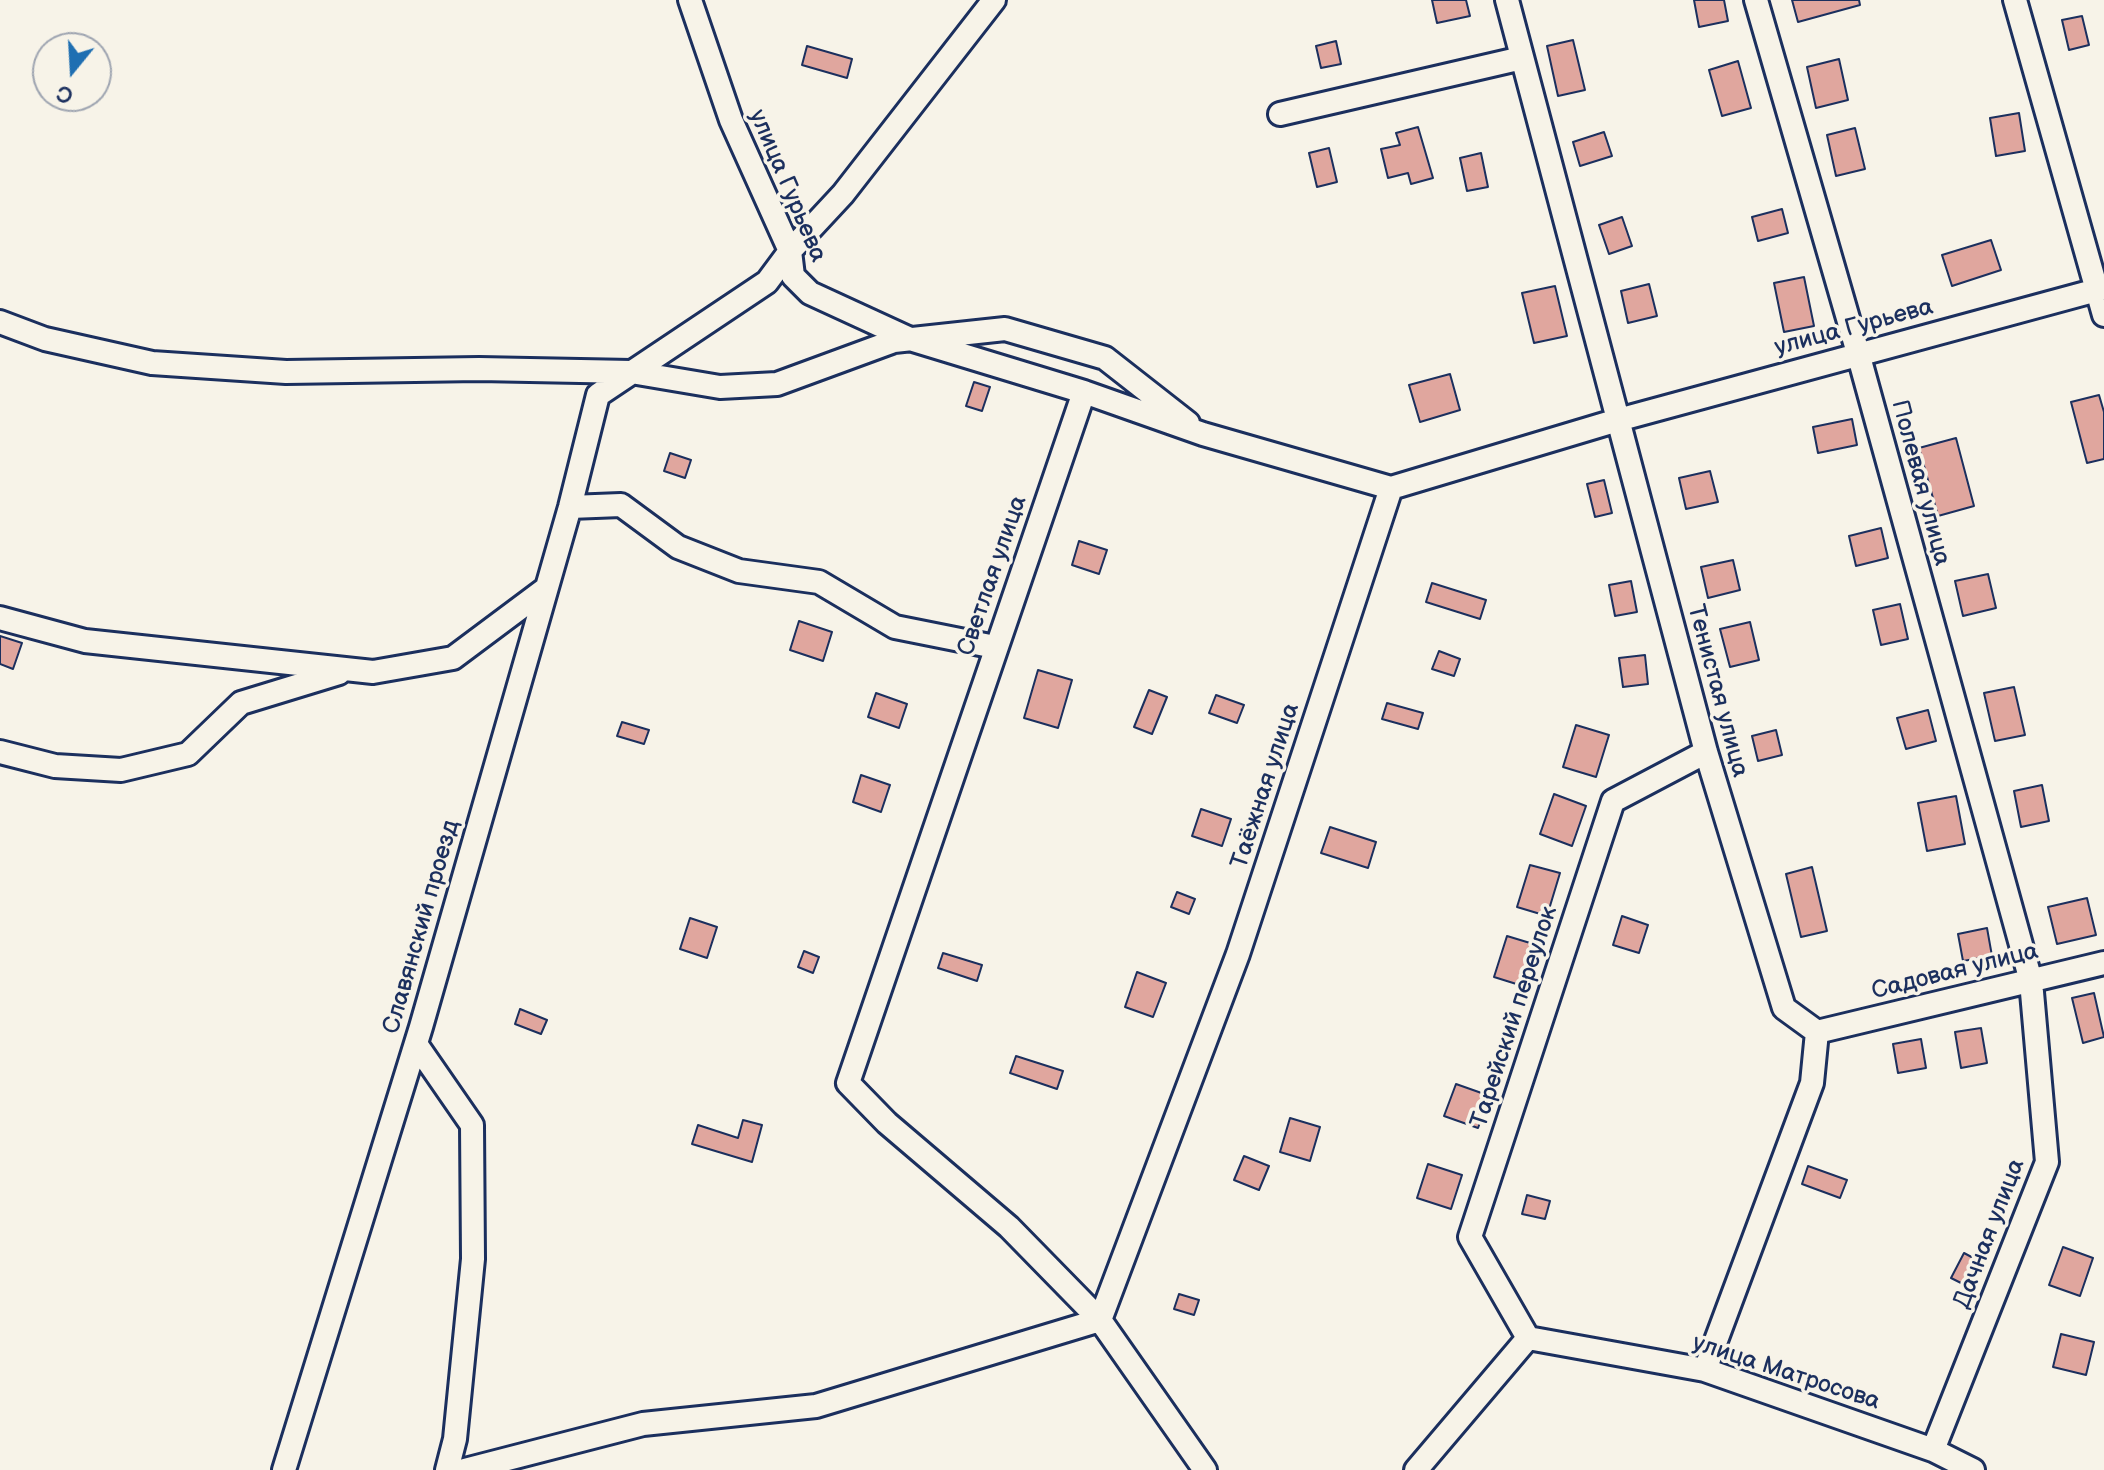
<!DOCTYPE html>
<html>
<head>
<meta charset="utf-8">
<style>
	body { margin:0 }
	#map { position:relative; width:2104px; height:1470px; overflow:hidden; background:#f7f3e8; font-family:"Balsamiq Sans",sans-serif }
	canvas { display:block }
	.north { position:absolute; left:32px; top:32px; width:80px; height:80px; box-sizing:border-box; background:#f7f3e8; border:2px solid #9fa5b1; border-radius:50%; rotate:198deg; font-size:22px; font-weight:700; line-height:32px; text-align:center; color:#1b2f5e }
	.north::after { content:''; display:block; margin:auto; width:28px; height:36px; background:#1f6fb2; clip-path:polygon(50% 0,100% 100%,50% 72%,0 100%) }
</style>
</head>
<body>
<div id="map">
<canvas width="2104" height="1470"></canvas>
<div class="north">С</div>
</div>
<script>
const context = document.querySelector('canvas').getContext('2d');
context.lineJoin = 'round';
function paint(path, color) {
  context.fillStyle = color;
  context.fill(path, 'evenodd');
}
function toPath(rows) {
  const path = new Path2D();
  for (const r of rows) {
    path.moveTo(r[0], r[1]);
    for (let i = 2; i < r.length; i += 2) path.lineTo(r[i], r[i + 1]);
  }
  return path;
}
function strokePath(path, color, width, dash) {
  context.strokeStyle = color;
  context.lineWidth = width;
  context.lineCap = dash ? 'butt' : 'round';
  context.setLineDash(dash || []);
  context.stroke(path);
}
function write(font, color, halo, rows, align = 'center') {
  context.font = font + ' "Balsamiq Sans",sans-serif';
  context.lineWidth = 7;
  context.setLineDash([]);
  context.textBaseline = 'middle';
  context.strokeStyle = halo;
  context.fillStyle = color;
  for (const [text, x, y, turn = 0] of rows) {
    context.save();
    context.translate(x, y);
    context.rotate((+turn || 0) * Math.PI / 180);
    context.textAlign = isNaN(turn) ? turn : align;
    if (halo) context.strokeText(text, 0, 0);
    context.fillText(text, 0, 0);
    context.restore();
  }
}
const building = toPath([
	[1432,0,1466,0,1470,16,1437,23,1432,0],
	[1694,0,1724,0,1728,21,1699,27,1694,0],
	[1792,0,1859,0,1860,5,1798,22,1792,0],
	[2082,16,2089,45,2069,50,2062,20,2082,16],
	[1573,40,1585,90,1558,96,1547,46,1573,40],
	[1336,41,1341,64,1321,68,1316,46,1336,41],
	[807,46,852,59,847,78,802,65,807,46],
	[1839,59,1848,100,1816,108,1807,67,1839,59],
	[1738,61,1751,108,1722,116,1709,70,1738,61],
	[2019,113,2025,151,1996,156,1990,118,2019,113],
	[1418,127,1433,178,1411,184,1408,173,1388,178,1381,149,1400,145,1396,133,1418,127],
	[1855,128,1865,169,1836,176,1827,135,1855,128],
	[1604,132,1612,156,1580,166,1573,142,1604,132],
	[1329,148,1337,182,1317,187,1309,153,1329,148],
	[1481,153,1488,187,1467,191,1460,158,1481,153],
	[1782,209,1788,233,1758,241,1752,217,1782,209],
	[1622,217,1632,246,1609,254,1599,225,1622,217],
	[1991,240,2001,270,1952,286,1942,255,1991,240],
	[1804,277,1814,326,1784,332,1774,283,1804,277],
	[1649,284,1657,316,1628,323,1621,291,1649,284],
	[1555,286,1567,336,1534,343,1522,293,1555,286],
	[1450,374,1460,410,1420,422,1409,385,1450,374],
	[974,382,990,387,982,411,966,406,974,382],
	[2099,395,2104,412,2104,459,2087,463,2071,402,2099,395],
	[1852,419,1857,445,1818,453,1813,427,1852,419],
	[1956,438,1974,506,1938,516,1919,448,1956,438],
	[670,453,691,460,685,478,664,471,670,453],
	[1710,471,1718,502,1686,509,1679,478,1710,471],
	[1604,480,1612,513,1595,517,1587,484,1604,480],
	[1881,528,1888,558,1856,566,1849,536,1881,528],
	[1079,541,1107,550,1099,574,1072,565,1079,541],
	[1733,560,1740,590,1708,598,1701,567,1733,560],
	[1988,574,1996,608,1963,616,1955,581,1988,574],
	[1631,581,1637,612,1615,616,1609,585,1631,581],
	[1432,583,1486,600,1480,619,1426,602,1432,583],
	[1900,604,1908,639,1881,645,1873,610,1900,604],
	[799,621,832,632,823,661,790,650,799,621],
	[1750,622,1759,660,1730,667,1720,629,1750,622],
	[0,636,22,643,13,669,0,664,0,636],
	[1439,651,1460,659,1454,676,1432,669,1439,651],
	[1645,655,1648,684,1623,687,1619,658,1645,655],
	[1038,670,1072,680,1058,728,1024,718,1038,670],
	[2014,687,2025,735,1995,741,1984,693,2014,687],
	[1149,690,1167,697,1152,734,1134,727,1149,690],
	[876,693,907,704,899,728,868,717,876,693],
	[1216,695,1244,705,1237,723,1209,713,1216,695],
	[1387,703,1423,713,1418,729,1382,719,1387,703],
	[1928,710,1936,741,1906,749,1897,718,1928,710],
	[622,722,649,730,644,744,617,736,622,722],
	[1576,725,1609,735,1596,777,1563,767,1576,725],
	[1776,730,1782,755,1758,761,1752,736,1776,730],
	[861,775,890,785,881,812,853,802,861,775],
	[2042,785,2049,821,2021,827,2014,791,2042,785],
	[1554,794,1586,806,1572,846,1540,834,1554,794],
	[1956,796,1965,844,1927,851,1918,803,1956,796],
	[1201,809,1231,819,1222,846,1192,836,1201,809],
	[1330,827,1376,842,1368,868,1321,853,1330,827],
	[1530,865,1560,873,1547,916,1517,907,1530,865],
	[1812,867,1827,931,1801,937,1786,874,1812,867],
	[1177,892,1195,899,1189,914,1171,907,1177,892],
	[2087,898,2096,935,2057,944,2048,907,2087,898],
	[1622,916,1648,925,1639,953,1613,945,1622,916],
	[690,918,717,927,707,958,680,949,690,918],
	[1987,928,1992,956,1963,961,1958,934,1987,928],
	[1507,936,1540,946,1526,987,1494,977,1507,936],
	[804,951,819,957,813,973,798,967,804,951],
	[943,953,982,965,977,981,938,968,943,953],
	[1137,972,1166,983,1153,1017,1125,1007,1137,972],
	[2094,993,2104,1037,2083,1043,2072,998,2094,993],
	[520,1009,547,1020,541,1034,515,1024,520,1009],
	[1981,1028,1987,1063,1961,1068,1955,1032,1981,1028],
	[1921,1039,1926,1068,1898,1073,1893,1044,1921,1039],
	[1016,1056,1063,1071,1057,1089,1010,1073,1016,1056],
	[1456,1084,1490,1096,1478,1128,1444,1116,1456,1084],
	[1290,1118,1320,1127,1310,1161,1280,1152,1290,1118],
	[743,1120,762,1125,752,1162,692,1144,698,1125,738,1138,743,1120],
	[1244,1156,1269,1166,1259,1190,1234,1180,1244,1156],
	[1428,1164,1462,1175,1451,1209,1417,1198,1428,1164],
	[1808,1166,1847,1180,1840,1198,1802,1184,1808,1166],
	[1527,1195,1550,1201,1545,1219,1522,1214,1527,1195],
	[2063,1247,2093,1258,2080,1296,2049,1285,2063,1247],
	[1964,1253,1979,1261,1967,1286,1951,1278,1964,1253],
	[1179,1294,1199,1300,1194,1315,1174,1309,1179,1294],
	[2061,1334,2094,1342,2086,1375,2053,1367,2061,1334]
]);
const minor = toPath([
	[690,0,731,120,790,251,793,276,810,293,910,339,1084,392],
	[1507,0,1706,752,1784,1008,1817,1032,1812,1083,1705,1370],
	[1756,0,1858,353,2031,981,2047,1162,1933,1450],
	[2015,0,2104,315],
	[1280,114,1522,58],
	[0,322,45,339,152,363,286,372,479,369,631,372,720,387,777,384,894,341,1005,329,1105,358,1188,423],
	[570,507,621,505,678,547,739,571,819,582,895,627,995,647],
	[0,618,85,641,373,672,453,658,544,590],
	[0,752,55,766,121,770,188,754,241,703,339,673],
	[1817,1032,2104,963],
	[416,1044,472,1125,473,1259,455,1439,447,1470],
	[1528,1338,1470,1237,1613,801,1706,752],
	[1528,1338,1705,1370,1933,1450,1973,1470],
	[284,1470,421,1027,570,507,598,395,767,282,790,251,843,194,994,0],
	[465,1470,643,1424,816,1406,1100,1320,1238,954,1391,488,1618,420,2104,288],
	[1205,1470,1100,1320,1009,1227,887,1123,848,1083,1084,392,1203,434,1391,488],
	[1416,1470,1528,1338]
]);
const streetNames = [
	["улица Гурьева",787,186,67],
	["улица Гурьева",1854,328,-15],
	["Полевая улица",1920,483,75],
	["Светлая улица",993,576,-71],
	["Тенистая улица",1717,691,75],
	["Таёжная улица",1266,786,-72],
	["Славянский проезд",422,927,-74],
	["Садовая улица",1955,972,-14],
	["Тарейский переулок",1515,1017,-72],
	["Дачная улица",1990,1234,-69],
	["улица Матросова",1786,1373,18]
];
paint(building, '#e0a69e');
strokePath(building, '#1b2f5e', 2);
strokePath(minor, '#1b2f5e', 28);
strokePath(minor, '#f7f3e8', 22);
write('24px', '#1b2f5e', '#f7f3e8', streetNames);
</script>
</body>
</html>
